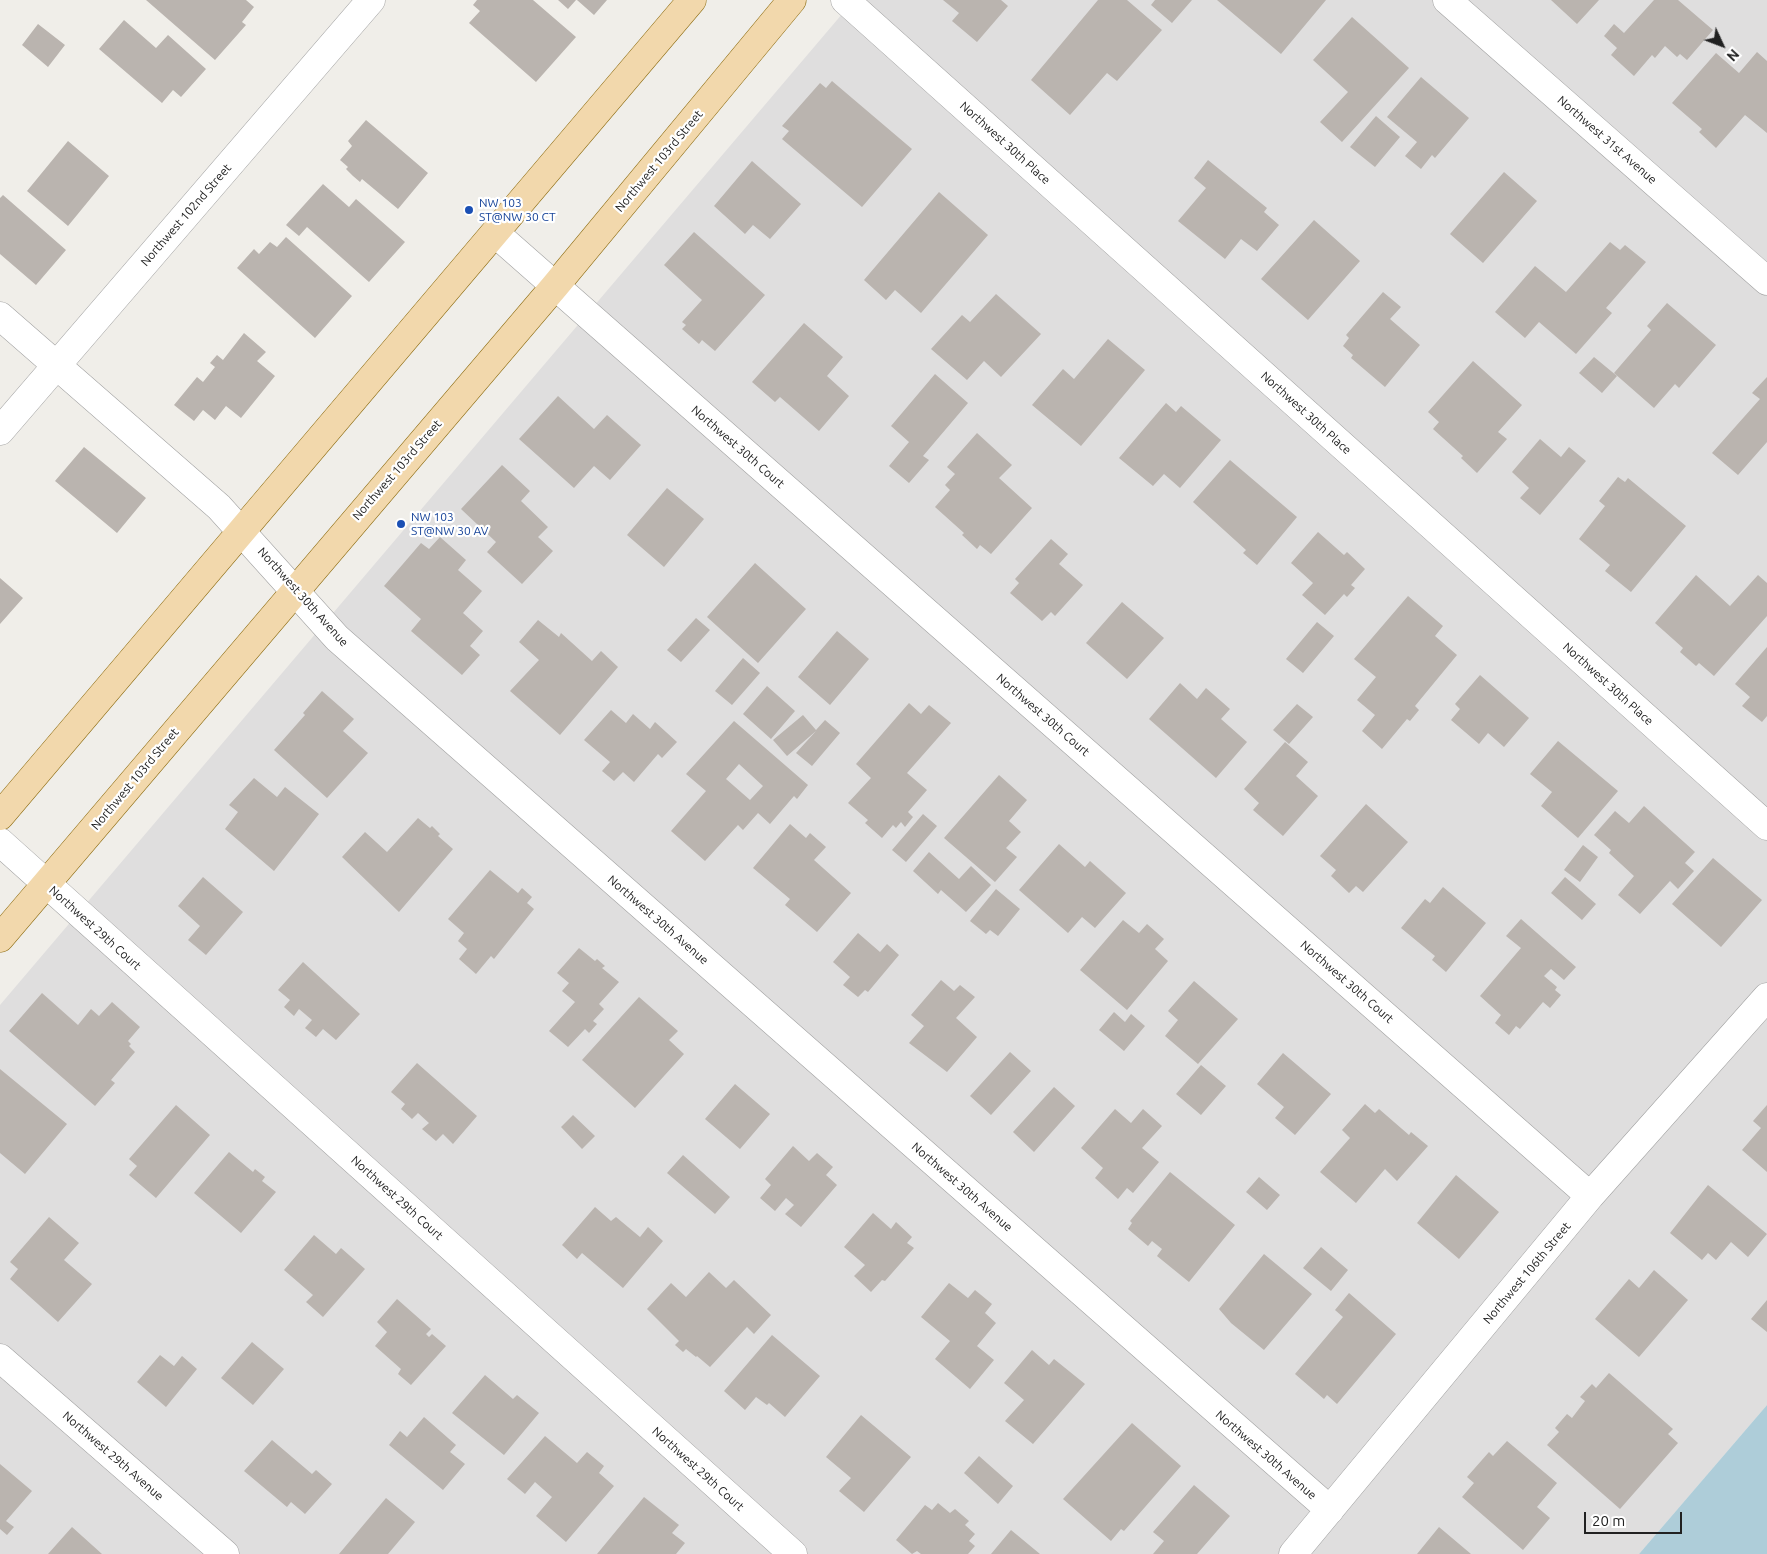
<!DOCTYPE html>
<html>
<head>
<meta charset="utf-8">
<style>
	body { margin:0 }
	#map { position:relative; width:1767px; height:1554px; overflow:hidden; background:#f0eee9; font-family:Ubuntu,sans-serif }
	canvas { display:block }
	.north { position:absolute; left:1697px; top:20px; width:50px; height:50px; -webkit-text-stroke:4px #fff; paint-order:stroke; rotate:133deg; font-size:14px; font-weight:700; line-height:20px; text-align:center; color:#212121 }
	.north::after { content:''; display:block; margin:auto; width:18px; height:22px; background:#212121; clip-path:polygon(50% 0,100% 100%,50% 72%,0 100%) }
	.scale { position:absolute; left:1584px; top:1512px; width:98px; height:22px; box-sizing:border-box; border:2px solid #212121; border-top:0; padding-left:6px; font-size:15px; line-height:18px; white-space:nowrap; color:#212121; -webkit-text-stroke:4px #fff; paint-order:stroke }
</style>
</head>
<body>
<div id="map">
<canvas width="1767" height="1554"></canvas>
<div class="north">N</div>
<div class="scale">20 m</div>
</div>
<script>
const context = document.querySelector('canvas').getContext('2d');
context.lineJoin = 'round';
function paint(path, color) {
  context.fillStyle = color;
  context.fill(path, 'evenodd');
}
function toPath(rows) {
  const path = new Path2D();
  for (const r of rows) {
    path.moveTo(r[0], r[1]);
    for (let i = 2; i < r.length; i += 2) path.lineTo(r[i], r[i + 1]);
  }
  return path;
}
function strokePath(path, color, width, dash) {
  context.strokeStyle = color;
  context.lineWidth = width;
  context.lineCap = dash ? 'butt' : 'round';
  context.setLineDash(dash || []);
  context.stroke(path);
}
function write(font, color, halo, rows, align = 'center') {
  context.font = font + ' Ubuntu,sans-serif';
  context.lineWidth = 4.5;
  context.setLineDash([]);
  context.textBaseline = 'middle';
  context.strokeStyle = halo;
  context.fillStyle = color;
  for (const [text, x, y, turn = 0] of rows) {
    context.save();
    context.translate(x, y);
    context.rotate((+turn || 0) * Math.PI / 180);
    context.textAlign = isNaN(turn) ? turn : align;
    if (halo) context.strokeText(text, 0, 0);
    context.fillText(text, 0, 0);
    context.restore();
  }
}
const residential = toPath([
	[854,0,1767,0,1767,1405,1639,1554,0,1554,0,1005]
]);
const water = toPath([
	[1767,1405,1767,1554,1639,1554]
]);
const building = toPath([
	[146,0,246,0,254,7,242,22,246,25,215,60],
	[477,0,533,0,576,37,536,82,469,23,480,11,473,5],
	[558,0,576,0,568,9],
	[577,0,607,0,594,15],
	[943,0,1001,0,1008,6,977,42,952,21,959,13],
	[1098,0,1127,0,1162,30,1117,81,1107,73,1070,115,1031,80],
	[1155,0,1192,0,1172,23,1151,5],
	[1217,0,1326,0,1281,54],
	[1551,0,1599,0,1577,24],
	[1654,0,1678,0,1713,30,1687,60,1680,54,1677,57,1665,46,1655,58,1652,55,1634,76,1611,55,1617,48,1604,36,1614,24,1624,33],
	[1352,17,1409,68,1342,142,1320,122,1348,92,1313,60],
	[124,20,156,48,168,35,206,69,181,97,173,90,162,103,99,49],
	[38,24,65,45,48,67,22,45],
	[1757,52,1767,61,1767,133,1745,115,1716,148,1699,132,1702,129,1672,103,1716,53,1739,73],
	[1421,77,1469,118,1435,158,1432,155,1421,169,1405,156,1417,142,1387,117],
	[832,81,912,149,862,207,782,139,789,131,782,126,820,83,826,88],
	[1376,116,1400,137,1375,167,1350,147],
	[366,120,428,173,398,209,362,179,360,182,353,176,346,169,348,167,340,160,352,146,348,141],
	[68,141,109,176,68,226,27,191],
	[1208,160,1267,208,1264,212,1279,225,1257,251,1241,239,1225,259,1178,221,1206,188,1194,178],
	[752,161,801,204,770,239,753,225,745,234,714,206],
	[1504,172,1537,201,1483,263,1450,234],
	[323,184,349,207,356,199,405,242,369,282,307,227,299,236,286,225],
	[939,192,988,235,921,313,895,290,886,300,864,280],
	[3,195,66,250,36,285,0,254,0,198],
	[1314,220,1360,261,1308,320,1261,279],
	[694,232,765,295,715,351,702,340,699,344,682,329,686,325,682,322,702,300,664,265],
	[286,237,352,296,315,338,237,268,254,249,259,254,270,242,277,247],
	[1610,242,1620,250,1625,245,1646,262,1606,308,1612,313,1576,354,1539,322,1525,338,1495,312,1535,266,1566,292],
	[1383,292,1401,307,1390,319,1420,345,1385,387,1351,358,1353,355,1343,346,1349,338,1346,335],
	[996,294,1041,334,1001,377,984,361,967,380,931,349,962,315,970,322],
	[1667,303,1716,345,1679,388,1675,384,1654,408,1614,373,1651,330,1647,326],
	[804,323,843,357,827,376,849,396,819,431,780,397,775,402,752,382],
	[244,333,266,352,257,361,275,376,241,418,226,406,215,420,203,410,194,421,174,405,197,377,203,382,215,367,210,363,217,355,223,360],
	[1108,339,1145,370,1081,446,1032,405,1063,369,1074,379],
	[1594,357,1617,376,1602,393,1579,373],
	[1473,361,1522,405,1498,432,1507,439,1477,473,1461,458,1463,456,1433,429,1439,422,1428,412],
	[935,374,968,403,923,456,929,460,909,483,889,466,909,442,891,426],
	[1767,377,1767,442,1738,475,1712,453,1760,399,1752,393],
	[558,396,594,429,607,415,641,445,610,480,594,466,574,488,519,439],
	[1166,403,1176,412,1181,406,1221,440,1180,488,1164,474,1153,486,1119,458],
	[977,433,1012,465,999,478,1032,508,991,554,980,545,977,549,962,535,964,533,935,507,950,490,945,485,955,474,947,467],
	[1540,439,1561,457,1569,447,1586,461,1540,515,1520,498,1529,488,1512,472],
	[84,447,146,498,117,533,55,481],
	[1230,460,1297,517,1257,565,1243,553,1246,550,1193,502],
	[502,465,530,491,521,501,548,527,538,537,553,551,522,584,487,552,496,542,461,509],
	[1618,477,1625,482,1628,478,1686,526,1631,592,1605,571,1610,565,1579,539,1605,506,1599,501],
	[667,488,704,519,664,567,627,535],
	[1318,532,1344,555,1347,552,1365,569,1351,585,1355,588,1347,597,1344,594,1325,615,1302,595,1313,583,1291,563],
	[440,537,466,560,458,570,482,591,463,613,483,631,470,646,480,655,462,675,411,631,421,619,384,586,421,543,429,549],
	[1051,539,1068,554,1059,564,1083,585,1055,616,1051,612,1042,621,1010,593,1019,583,1015,579],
	[755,563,806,609,758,663,707,617],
	[1696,575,1730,606,1758,575,1767,583,1767,616,1714,676,1699,663,1696,666,1680,652,1683,648,1655,623],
	[0,578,23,598,0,624],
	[1408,596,1443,626,1435,636,1457,655,1415,706,1419,710,1410,721,1407,719,1382,749,1362,731,1375,715,1357,700,1376,677,1354,659],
	[1122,602,1164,638,1127,679,1086,643],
	[696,618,710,630,681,662,667,650],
	[538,620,559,637,561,633,592,661,601,651,618,667,560,735,510,691,539,660,519,642],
	[1317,622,1334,636,1303,673,1286,659],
	[837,631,869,659,830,705,798,677],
	[1767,647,1767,716,1762,722,1742,706,1750,697,1735,684],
	[743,658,760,673,732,705,715,691],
	[1480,675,1529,718,1504,747,1488,733,1479,744,1451,720,1460,709,1455,704],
	[1180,683,1197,699,1206,688,1230,709,1221,719,1247,742,1216,778,1149,719],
	[767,686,795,711,771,739,743,714],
	[322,691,354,719,343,731,368,753,327,798,274,750,305,715,303,713],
	[909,703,921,714,929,705,951,723,907,773,927,790,908,812,913,817,905,827,901,822,896,828,893,825,882,838,865,823,868,820,848,803,871,778,856,764],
	[1297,704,1313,717,1289,744,1273,730],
	[611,710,626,723,633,714,650,729,655,722,677,742,662,758,658,754,634,782,623,772,614,781,602,771,610,762,584,740],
	[803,715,816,730,825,720,840,733,812,766,796,753,816,731,787,756,773,740],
	[734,721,808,785,797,799,794,796,770,824,758,813,743,830,738,825,705,861,671,831,706,791,686,774],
	[739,764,763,786,750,800,726,779],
	[1558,741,1618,791,1578,838,1541,806,1552,792,1530,774],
	[1285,742,1308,762,1296,776,1318,796,1283,836,1253,810,1259,803,1244,789],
	[999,775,1027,800,1009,821,1021,832,1006,848,1017,857,995,882,944,838],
	[254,778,277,797,285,787,319,814,274,871,225,829,238,812,229,805],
	[1366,804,1408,842,1363,892,1356,886,1349,893,1331,876,1336,870,1320,856],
	[1644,806,1695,852,1685,863,1694,871,1678,889,1670,881,1640,914,1618,895,1634,876,1609,853,1611,850,1594,835,1615,811,1629,823],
	[923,814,937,826,906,862,892,850],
	[418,818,430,828,432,826,440,834,438,836,453,849,399,912,342,857,365,832,387,852],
	[790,824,806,838,810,833,826,847,814,860,851,893,817,932,785,905,790,899,753,868],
	[1059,844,1085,867,1090,861,1126,893,1095,928,1082,917,1068,933,1019,890],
	[1583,845,1598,857,1580,882,1564,870],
	[929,852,959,879,971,866,991,885,966,912,941,890,938,894,913,871],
	[1713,858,1762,900,1721,947,1672,904],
	[490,870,518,893,522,888,532,897,527,903,534,909,494,959,491,956,476,974,459,959,467,949,458,941,464,933,448,919],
	[203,877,243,912,206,955,188,940,200,926,178,906],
	[1565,877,1596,904,1582,920,1551,893],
	[1443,887,1486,923,1446,972,1432,960,1435,956,1401,928,1425,899,1430,903],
	[996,889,1020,909,998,936,990,930,986,934,970,921],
	[1521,919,1576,967,1564,980,1551,969,1544,976,1557,987,1555,990,1561,995,1550,1008,1543,1002,1520,1029,1516,1026,1509,1035,1495,1023,1501,1015,1480,996,1521,948,1506,936],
	[1123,920,1139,933,1147,924,1164,939,1155,949,1168,961,1127,1010,1080,970],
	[858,933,880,952,887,944,899,955,868,992,865,990,858,997,843,985,850,977,833,962],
	[579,948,595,961,597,959,605,966,602,968,619,982,599,1004,604,1009,593,1021,597,1024,589,1033,585,1029,568,1047,549,1031,575,1002,562,991,569,983,557,973],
	[303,962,360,1014,336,1040,323,1029,316,1037,305,1028,312,1020,299,1009,294,1016,284,1007,290,1000,278,990],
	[941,980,954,991,960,985,975,997,956,1018,977,1037,947,1072,909,1043,924,1026,911,1015],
	[1194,981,1238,1019,1198,1064,1165,1036,1178,1020,1168,1011],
	[42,993,78,1025,91,1009,99,1016,112,1002,140,1027,128,1041,131,1044,129,1046,135,1052,111,1080,115,1083,95,1106,9,1031],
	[639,997,678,1031,669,1040,684,1054,635,1108,582,1060],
	[1114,1012,1125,1022,1131,1014,1145,1026,1124,1051,1099,1030],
	[1010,1052,1031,1071,991,1115,970,1096],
	[1283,1053,1331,1094,1295,1135,1275,1118,1284,1107,1257,1084],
	[417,1063,477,1116,453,1144,443,1134,436,1141,422,1129,429,1123,418,1113,412,1119,401,1109,405,1104,391,1092],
	[1201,1065,1226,1086,1201,1115,1176,1094],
	[0,1069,67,1124,25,1174,0,1153],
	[735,1084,770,1114,740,1149,705,1119],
	[1054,1087,1075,1106,1034,1152,1013,1132],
	[1365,1104,1375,1113,1379,1109,1409,1135,1411,1132,1428,1146,1397,1181,1385,1169,1356,1203,1320,1172,1350,1138,1342,1130],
	[176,1105,210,1135,156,1198,129,1175,137,1166,129,1159],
	[1767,1105,1767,1172,1742,1150,1761,1128,1753,1121],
	[1115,1109,1131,1123,1143,1109,1162,1126,1142,1148,1159,1162,1133,1193,1127,1188,1118,1199,1095,1178,1103,1168,1081,1148],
	[573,1115,595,1136,582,1149,561,1127],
	[793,1146,809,1161,817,1153,833,1167,826,1175,837,1185,801,1227,785,1214,794,1205,786,1198,775,1211,760,1198,771,1185,765,1179],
	[229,1152,253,1172,255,1169,265,1177,262,1181,276,1192,241,1233,194,1193],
	[683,1155,730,1197,715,1214,667,1173],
	[1170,1172,1235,1225,1189,1282,1157,1256,1162,1249,1152,1241,1148,1246,1128,1229,1132,1223,1130,1221],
	[1456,1175,1499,1212,1459,1259,1417,1223],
	[1259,1177,1280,1195,1267,1210,1246,1192],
	[1708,1185,1767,1234,1748,1257,1731,1242,1716,1260,1708,1253,1702,1260,1670,1233],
	[595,1207,611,1221,616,1217,640,1237,648,1227,663,1241,623,1288,582,1253,577,1259,562,1245],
	[873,1213,891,1229,896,1222,912,1237,907,1243,914,1248,885,1281,882,1280,871,1292,854,1276,865,1265,844,1247],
	[49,1217,79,1243,64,1260,92,1284,58,1322,10,1279,18,1269,10,1262],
	[314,1235,336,1254,341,1248,365,1269,323,1317,306,1302,313,1295,284,1270],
	[1321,1247,1348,1270,1331,1291,1303,1268],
	[1264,1254,1312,1294,1264,1350,1231,1323,1219,1309],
	[1654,1270,1688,1300,1639,1357,1595,1319,1629,1279,1639,1288],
	[709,1272,726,1288,734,1280,771,1315,754,1334,747,1327,710,1367,697,1356,696,1357,686,1349,683,1352,675,1345,679,1341,647,1309,671,1283,686,1297],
	[949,1283,968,1298,975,1290,992,1304,985,1313,996,1323,977,1346,994,1360,970,1389,935,1359,950,1341,921,1317],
	[1349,1293,1396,1334,1337,1404,1327,1395,1324,1399,1295,1374,1343,1317,1335,1310],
	[397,1299,431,1329,426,1334,429,1337,432,1334,446,1346,411,1385,398,1374,401,1369,375,1346,387,1332,377,1322],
	[1767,1300,1767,1332,1751,1319],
	[772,1335,820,1376,785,1417,769,1403,767,1405,756,1397,745,1410,724,1391],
	[252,1342,284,1369,253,1405,221,1378],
	[1032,1350,1049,1365,1054,1359,1085,1384,1033,1444,1005,1421,1024,1400,1004,1383],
	[160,1355,174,1366,182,1356,197,1369,166,1407,137,1382],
	[1609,1373,1673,1429,1668,1434,1678,1443,1620,1509,1547,1445,1559,1432,1555,1428,1567,1414,1572,1418,1585,1401,1580,1397,1592,1384,1596,1388],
	[485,1375,513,1399,517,1395,539,1413,504,1455,452,1413],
	[861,1415,911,1457,864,1512,839,1491,851,1478,826,1457],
	[424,1417,456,1445,450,1452,465,1464,443,1490,389,1445,400,1431,407,1437],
	[1132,1423,1181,1466,1124,1531,1121,1529,1111,1541,1063,1499],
	[545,1436,577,1463,587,1452,604,1466,599,1473,614,1486,566,1542,536,1516,552,1497,535,1482,525,1494,507,1479],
	[272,1440,312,1474,316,1470,332,1484,305,1514,291,1502,287,1507,244,1471],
	[1507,1441,1557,1483,1537,1507,1550,1518,1523,1550,1462,1497,1474,1483,1467,1477,1489,1452,1493,1456],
	[979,1456,1013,1486,998,1504,964,1473],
	[0,1464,32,1491,6,1521,14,1527,7,1535,0,1529],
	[1194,1485,1230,1516,1197,1554,1153,1554,1164,1541,1153,1532],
	[644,1497,679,1525,672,1533,685,1543,676,1554,597,1554],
	[386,1498,415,1522,388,1554,339,1554],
	[938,1503,950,1513,955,1509,969,1521,965,1525,975,1534,969,1541,975,1546,968,1554,921,1554,917,1551,912,1554,896,1540,925,1505,932,1510],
	[72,1527,102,1554,48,1554],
	[1439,1527,1471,1554,1417,1554],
	[1011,1530,1040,1554,991,1554]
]);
const minor = toPath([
	[845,0,1767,826],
	[1447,0,1767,281],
	[495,233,1590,1196],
	[0,316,219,507,337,638,1330,1510],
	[0,431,371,0],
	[0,842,793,1554],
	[0,1358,225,1554],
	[1293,1554,1590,1196,1767,997]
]);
const primary = toPath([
	[0,816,692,0],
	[0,938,555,286,792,0]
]);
const markers = [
	[469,210,5,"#1a4fb4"],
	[401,524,5,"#1a4fb4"]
];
const streetNames = [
	["Northwest 31st Avenue",1607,140,41],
	["Northwest 30th Place",1005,143,42],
	["Northwest 103rd Street",659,161,-50],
	["Northwest 102nd Street",186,215,-49],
	["Northwest 30th Place",1306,413,42],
	["Northwest 30th Court",738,447,41],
	["Northwest 103rd Street",397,470,-49],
	["Northwest 30th Avenue",303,597,48],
	["Northwest 30th Place",1608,684,42],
	["Northwest 30th Court",1043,715,41],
	["Northwest 103rd Street",135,779,-50],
	["Northwest 30th Avenue",658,920,41],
	["Northwest 29th Court",95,928,42],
	["Northwest 30th Court",1347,982,41],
	["Northwest 30th Avenue",962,1187,41],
	["Northwest 29th Court",397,1198,42],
	["Northwest 106th Street",1527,1273,-50],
	["Northwest 30th Avenue",1266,1455,41],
	["Northwest 29th Avenue",113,1456,41],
	["Northwest 29th Court",698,1469,42]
];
const transitNames = [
	["NW 103",479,203],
	["ST@NW 30 CT",479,217],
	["NW 103",411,517],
	["ST@NW 30 AV",411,531]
];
paint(residential, '#dfdede');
paint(water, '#aecdd9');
paint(building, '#bab4af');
strokePath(minor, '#a2a2a2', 29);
strokePath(primary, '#8d6c11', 29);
strokePath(minor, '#fff', 28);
strokePath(primary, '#f2d8ac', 28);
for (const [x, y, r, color] of markers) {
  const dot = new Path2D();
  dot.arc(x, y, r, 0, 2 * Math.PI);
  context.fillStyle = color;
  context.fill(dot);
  strokePath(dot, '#fff', 2);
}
write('12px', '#212121', '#fff', streetNames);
write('12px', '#164399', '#fff', transitNames, 'left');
</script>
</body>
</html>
